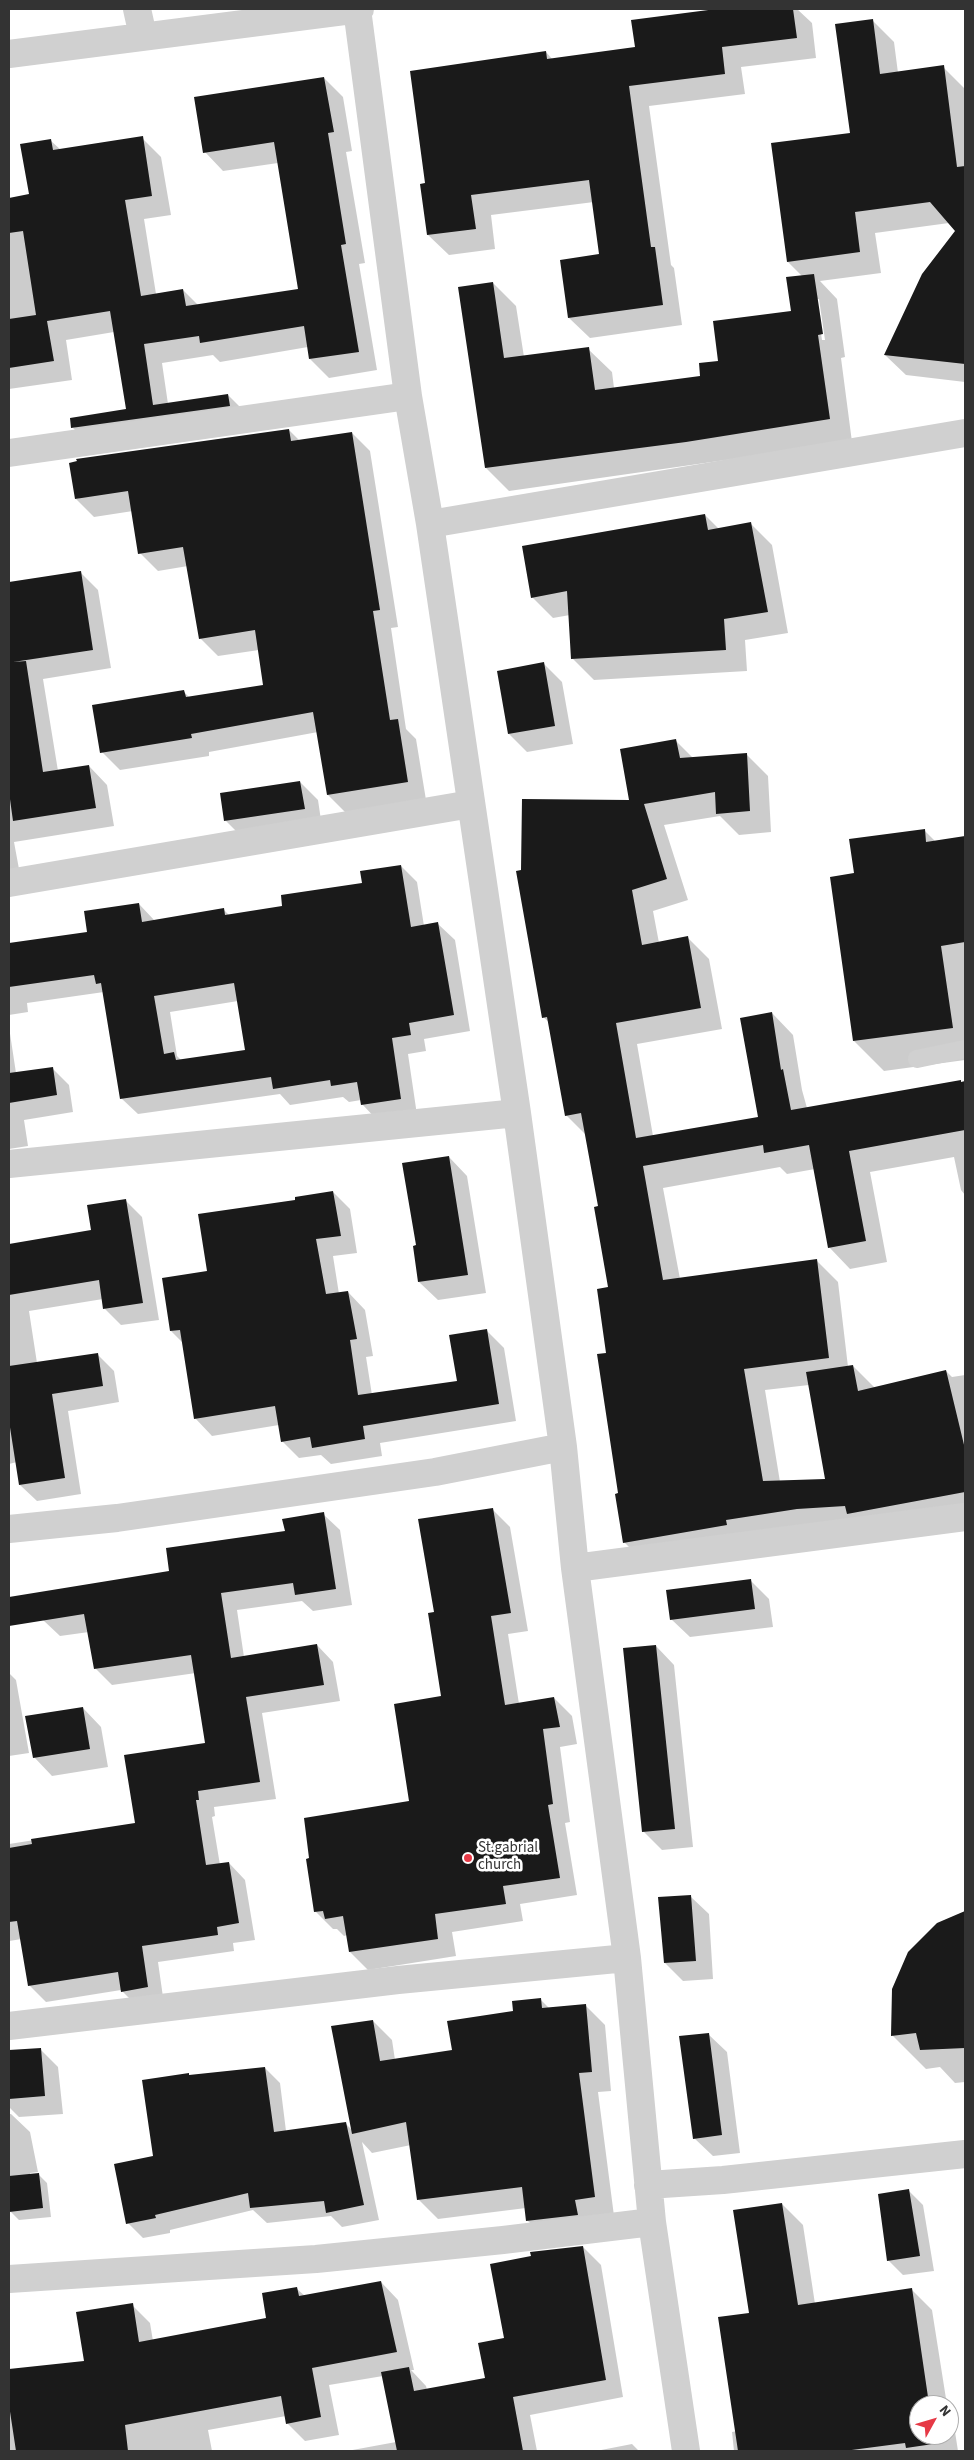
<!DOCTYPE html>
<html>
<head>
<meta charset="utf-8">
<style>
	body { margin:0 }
	#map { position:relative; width:974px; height:2460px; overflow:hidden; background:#fff; font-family:"Source Sans 3",sans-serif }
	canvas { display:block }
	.frame { position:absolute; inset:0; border:10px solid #333; pointer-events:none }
	.north { position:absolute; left:909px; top:2395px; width:50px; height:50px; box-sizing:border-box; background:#fff; border:1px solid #adadad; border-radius:50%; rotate:51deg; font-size:14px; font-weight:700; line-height:20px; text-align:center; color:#333 }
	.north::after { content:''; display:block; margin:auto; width:18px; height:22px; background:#e63946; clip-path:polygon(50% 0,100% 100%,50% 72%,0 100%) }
</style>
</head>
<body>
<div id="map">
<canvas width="974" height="2460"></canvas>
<div class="frame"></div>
<div class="north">N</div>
</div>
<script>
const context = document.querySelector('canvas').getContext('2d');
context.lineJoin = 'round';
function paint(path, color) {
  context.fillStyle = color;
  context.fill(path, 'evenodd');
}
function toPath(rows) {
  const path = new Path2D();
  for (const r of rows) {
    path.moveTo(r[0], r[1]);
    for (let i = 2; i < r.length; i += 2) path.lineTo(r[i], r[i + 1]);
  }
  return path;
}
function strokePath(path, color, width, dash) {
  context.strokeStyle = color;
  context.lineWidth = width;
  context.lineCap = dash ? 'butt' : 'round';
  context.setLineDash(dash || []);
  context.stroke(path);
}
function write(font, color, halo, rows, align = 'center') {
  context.font = font + ' "Source Sans 3",sans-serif';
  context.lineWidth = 5;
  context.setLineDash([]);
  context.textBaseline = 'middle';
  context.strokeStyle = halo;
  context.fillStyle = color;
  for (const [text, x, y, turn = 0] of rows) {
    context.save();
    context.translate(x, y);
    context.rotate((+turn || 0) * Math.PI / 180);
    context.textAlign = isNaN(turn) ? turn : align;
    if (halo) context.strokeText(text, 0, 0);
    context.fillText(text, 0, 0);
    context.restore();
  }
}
const shadow = toPath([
	[742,9,797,9,812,23,816,58,741,67,745,94,649,106,671,265,674,268,682,325,590,338,569,318,601,255,594,202,491,215,495,249,449,255,428,235,426,184,546,52,553,60,636,48,632,21],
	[873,21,894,42,898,73,943,67,964,88,965,382,906,375,885,355,956,231,949,223,875,233,881,273,820,281,837,299,845,357,841,358,852,442,509,491,486,468,493,283,516,306,524,357,588,349,612,372,614,388,702,377,792,312,803,277,788,262,851,134],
	[816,299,819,299,825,340,822,340],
	[324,78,343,97,352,151,346,152,365,263,359,264,377,370,329,378,310,359,308,347,220,362,213,355,162,363,168,404,228,395,247,414,92,447,73,428,127,410,114,332,66,340,72,380,9,389,9,199,31,196,51,141,61,150,142,138,161,157,171,215,144,219,156,294,183,290,199,306,299,290,278,163,223,171,205,152],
	[289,430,300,441,352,433,370,451,398,627,391,628,406,729,416,739,426,800,346,813,328,795,318,732,209,752,209,756,120,770,102,752,184,692,190,698,264,686,259,650,218,656,200,638,188,566,158,571,140,553,133,511,94,517,76,499],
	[705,515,719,529,751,524,772,545,788,633,745,640,747,671,594,680,573,659,570,615,553,618,532,597],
	[80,572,98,590,111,668,43,679,58,771,89,766,107,785,114,826,14,842,19,869,9,871,9,583],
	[544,664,562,682,573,744,527,752,509,734],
	[676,741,693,758,746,754,768,776,771,832,739,835,720,816,664,825,688,900,653,911,659,943,688,938,709,959,722,1029,637,1044,653,1136,759,1118,772,1013,793,1035,802,1090,807,1108,965,1082,965,1195,961,1190,954,1157,870,1172,887,1262,850,1269,829,1247,815,1169,787,1174,780,1167,663,1188,680,1279,816,1260,838,1282,848,1367,853,1366,875,1388,946,1371,952,1377,965,1375,965,1517,646,1564,624,1542,607,1354,609,1288,599,1207,586,1135,566,1115,550,1023,543,1017,523,871,631,801],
	[809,1385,826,1480,780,1482,765,1390],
	[300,782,318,800,322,827,244,839,226,821,221,794],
	[924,830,936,842,965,837,965,1060,884,1071,854,1041,856,874],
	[401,866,417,882,424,926,438,924,455,940,470,1031,424,1039,426,1051,408,1054,417,1115,378,1121,362,1104,361,1100,349,1102,343,1097,290,1105,280,1094,138,1114,121,1098,104,992,27,1003,28,1012,9,1015,9,944,89,933,139,904,155,921,224,910,230,916,284,907,364,884],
	[238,1001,246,1051,181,1060,177,1056,170,1012],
	[9,1027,16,1073,52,1068,69,1085,73,1112,24,1120,28,1146,9,1149],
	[449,1157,467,1176,486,1293,438,1300,419,1282,417,1247],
	[333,1192,350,1209,357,1253,333,1256,339,1294,348,1292,365,1310,373,1356,366,1357,372,1395,458,1382,487,1331,504,1348,516,1421,380,1443,382,1456,331,1464,321,1455,299,1458,282,1441,279,1425,212,1436,195,1418,183,1343,171,1331,208,1272,297,1201],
	[125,1200,142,1217,159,1320,121,1325,105,1309,103,1299,29,1311,37,1363,97,1354,114,1371,119,1402,68,1411,81,1494,37,1501,20,1485,17,1462,9,1464,9,1254,36,1250,92,1231],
	[492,1509,510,1527,528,1631,508,1634,519,1704,554,1698,572,1716,577,1744,560,1747,570,1822,565,1823,577,1895,520,1904,523,1921,452,1932,456,1956,368,1970,350,1952,347,1935,344,1936,337,1929,333,1929,315,1911,411,1802,442,1698,435,1614],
	[323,1514,340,1530,352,1605,313,1611,302,1601,237,1610,244,1657,317,1645,333,1662,340,1701,262,1713,276,1799,214,1807,215,1816,212,1817,220,1865,229,1863,245,1880,255,1940,233,1943,234,1951,158,1962,164,2004,139,2008,121,1990,46,2002,29,1985,22,1939,9,1941,9,1844,137,1824,207,1744,196,1673,112,1685,95,1668,89,1632,60,1636,43,1620,171,1572,286,1532],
	[750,1580,769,1599,773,1627,690,1637,671,1619],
	[656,1646,674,1665,693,1847,662,1850,643,1831],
	[9,1673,16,1680,29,1753,9,1756],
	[83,1708,101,1727,108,1767,52,1776,34,1757],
	[690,1896,709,1914,713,1979,683,1981,665,1963],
	[965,1912,965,2082,955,2083,940,2067,926,2069,893,2036,893,1989,938,1925],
	[540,1999,549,2008,585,2005,605,2025,611,2091,598,2092,614,2216,547,2240,528,2221,526,2208,438,2219,419,2200,411,2145,372,2153,362,2142,379,2220,342,2227,331,2216,267,2223,253,2210,170,2230,170,2233,143,2238,128,2223,188,2074,191,2076,265,2068,280,2083,286,2131,346,2124,352,2130,373,2021,392,2040,395,2060,453,2051,515,2012],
	[708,2034,727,2052,740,2153,713,2156,694,2138],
	[40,2049,58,2067,63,2114,19,2117,9,2107,9,2052],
	[9,2114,11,2114,30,2132,38,2172,30,2173,30,2175,38,2174,47,2183,51,2217,19,2220,10,2211],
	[908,2190,923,2205,934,2271,903,2275,888,2260],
	[782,2204,803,2225,815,2304,911,2289,932,2310,947,2405,919,2405,919,2435,949,2435,949,2414,953,2419,958,2451,734,2451,732,2432,737,2431,750,2314],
	[583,2247,601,2265,623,2397,530,2415,537,2451,347,2451,396,2442,383,2376,329,2385,339,2435,305,2441,287,2423,286,2416,208,2430,212,2451,9,2451,9,2409,12,2409,9,2370,85,2362,132,2305,150,2323,153,2341,268,2319,297,2289,305,2296,381,2282,398,2300,414,2370,411,2370,426,2386,427,2390,486,2379,505,2339],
	[632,2444,639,2451,596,2451]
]);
const building = toPath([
	[716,9,793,9,797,38,722,47,725,74,629,86,651,247,655,247,663,305,568,318,560,260,599,254,589,180,471,195,476,229,427,235,420,184,425,183,410,71,546,51,547,59,635,47,631,20],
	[873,19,880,74,944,65,957,167,965,166,965,364,884,355,922,274,955,231,930,202,855,212,860,252,787,262,771,143,850,133,835,24],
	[324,77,334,132,328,133,346,244,341,245,359,352,309,359,304,326,200,343,199,336,144,344,153,405,228,394,230,406,71,428,70,418,126,409,110,311,47,321,54,361,9,368,9,319,36,315,23,231,9,233,9,198,29,194,20,144,51,139,53,150,143,136,152,196,125,200,141,296,183,289,186,306,298,289,274,142,203,153,194,97],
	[814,274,823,334,818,335,830,419,686,442,485,468,458,287,493,282,504,358,589,347,595,390,700,376,699,363,718,361,713,321,791,311,786,277],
	[289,429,291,441,352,432,380,610,373,611,390,720,398,719,408,782,327,795,313,712,191,734,192,738,100,753,92,705,184,690,186,697,263,685,255,630,199,639,183,547,138,554,128,491,75,499,69,463,77,461,76,459],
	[705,514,708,530,751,522,768,612,724,619,726,650,571,659,567,591,531,598,522,546],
	[81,571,93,650,13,662,26,661,43,772,89,765,96,808,13,821,9,792,9,582],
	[544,662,555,726,508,734,497,671],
	[676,739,680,758,747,753,750,811,716,814,715,792,644,804,667,879,632,890,642,945,688,936,701,1008,616,1023,636,1138,758,1117,740,1018,772,1012,781,1070,783,1069,791,1110,961,1080,961,1082,965,1081,965,1130,849,1151,866,1241,828,1248,809,1145,764,1153,763,1145,643,1166,663,1280,817,1259,829,1358,744,1369,763,1481,825,1479,806,1372,853,1365,858,1391,946,1370,965,1449,965,1492,847,1514,845,1506,797,1509,726,1520,727,1525,623,1543,615,1494,618,1493,597,1354,606,1353,597,1289,608,1287,594,1207,598,1206,581,1113,565,1116,547,1017,542,1018,516,871,521,870,522,799,629,800,620,749],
	[300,781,305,809,224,821,220,793],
	[925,829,926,842,965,836,965,942,941,946,953,1028,853,1041,830,877,854,873,849,839],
	[401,865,411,927,438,922,454,1015,409,1023,411,1035,392,1038,401,1099,361,1105,357,1082,331,1086,330,1080,273,1089,271,1077,120,1099,101,983,96,984,94,975,9,987,9,943,87,932,84,911,139,903,142,922,224,908,225,915,282,906,281,895,362,883,360,871],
	[234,983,245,1050,176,1060,174,1052,164,1054,154,996],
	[53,1067,57,1095,9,1103,9,1073],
	[449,1156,468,1275,418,1282,413,1246,416,1245,402,1163],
	[333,1191,341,1236,316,1239,326,1294,348,1291,357,1339,350,1340,358,1395,457,1381,449,1335,487,1329,499,1404,363,1426,365,1439,312,1448,310,1437,281,1442,275,1406,194,1419,180,1330,170,1331,162,1278,207,1271,198,1214,295,1200,295,1197],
	[126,1199,143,1303,103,1309,99,1280,9,1295,9,1244,91,1230,87,1205],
	[98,1353,103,1386,52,1394,65,1478,19,1485,9,1421,9,1366],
	[493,1508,511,1613,491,1616,505,1705,554,1697,560,1727,543,1729,553,1804,548,1805,560,1878,503,1886,506,1904,435,1914,438,1939,349,1952,343,1916,325,1919,323,1911,314,1912,306,1859,309,1858,304,1818,409,1801,394,1704,441,1696,428,1613,434,1612,418,1519],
	[324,1512,336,1589,295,1595,293,1583,221,1593,231,1658,317,1644,324,1685,246,1697,260,1782,198,1791,199,1800,196,1800,206,1865,229,1862,239,1923,217,1927,218,1935,142,1946,148,1987,121,1992,118,1972,28,1986,17,1921,9,1922,9,1848,32,1844,31,1839,135,1823,124,1755,205,1743,191,1655,94,1669,84,1614,9,1626,9,1597,169,1571,166,1548,285,1531,282,1519],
	[751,1579,755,1609,670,1620,666,1590],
	[656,1645,675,1829,642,1832,623,1648],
	[83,1707,90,1749,33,1758,25,1716],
	[691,1895,696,1961,664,1963,658,1897],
	[965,1911,965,2048,920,2050,916,2033,891,2036,892,1989,908,1952,937,1923],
	[541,1998,542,2008,586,2004,592,2072,579,2073,595,2197,575,2200,578,2215,526,2221,522,2187,417,2200,406,2122,352,2134,331,2026,373,2020,380,2061,452,2050,447,2021,513,2011,512,2001],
	[709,2033,722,2135,693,2139,679,2036],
	[41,2048,45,2096,9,2099,9,2050],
	[265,2067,274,2132,346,2122,364,2205,326,2213,324,2201,250,2208,248,2193,155,2215,156,2218,126,2224,114,2164,153,2156,142,2080,189,2073,189,2075],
	[39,2173,43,2208,9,2212,9,2176],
	[909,2189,920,2256,887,2261,878,2194],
	[782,2203,798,2305,912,2288,928,2397,932,2396,934,2405,919,2405,919,2435,938,2435,940,2443,906,2448,905,2443,844,2451,738,2451,718,2317,749,2313,733,2210],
	[583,2246,606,2380,513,2397,523,2451,397,2451,381,2372,409,2367,414,2391,485,2378,478,2343,504,2338,490,2264,531,2256,530,2252],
	[381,2281,397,2352,312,2368,321,2417,286,2424,281,2396,125,2425,128,2451,16,2451,9,2405,9,2369,84,2361,76,2312,133,2303,139,2342,266,2318,262,2293,297,2287,299,2296]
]);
const service = toPath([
	[917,1059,965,1049]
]);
const minor = toPath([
	[137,9,143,36],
	[357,9,408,396,430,524,517,1113,563,1447,575,1568,627,1958,652,2222,686,2451],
	[9,54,360,9],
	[9,453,408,396],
	[430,524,965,433],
	[9,883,471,804],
	[9,1164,517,1113],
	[9,1529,117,1518,435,1472,563,1447],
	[575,1568,965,1517],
	[9,2026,398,1980,627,1958],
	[648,2185,723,2180,965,2154],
	[9,2279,316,2259,503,2240,652,2222]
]);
const markers = [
	[468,1858,5,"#e63946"]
];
const poiNames = [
	["St.gabrial",478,1849],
	["church",478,1866]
];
paint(shadow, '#0003');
paint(building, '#1a1a1a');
strokePath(service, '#d0d0d0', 18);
strokePath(minor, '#d0d0d0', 28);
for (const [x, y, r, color] of markers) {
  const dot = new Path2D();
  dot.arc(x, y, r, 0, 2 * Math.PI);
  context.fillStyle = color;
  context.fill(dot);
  strokePath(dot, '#fff', 2);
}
write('15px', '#333', '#fff', poiNames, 'left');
</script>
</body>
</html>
